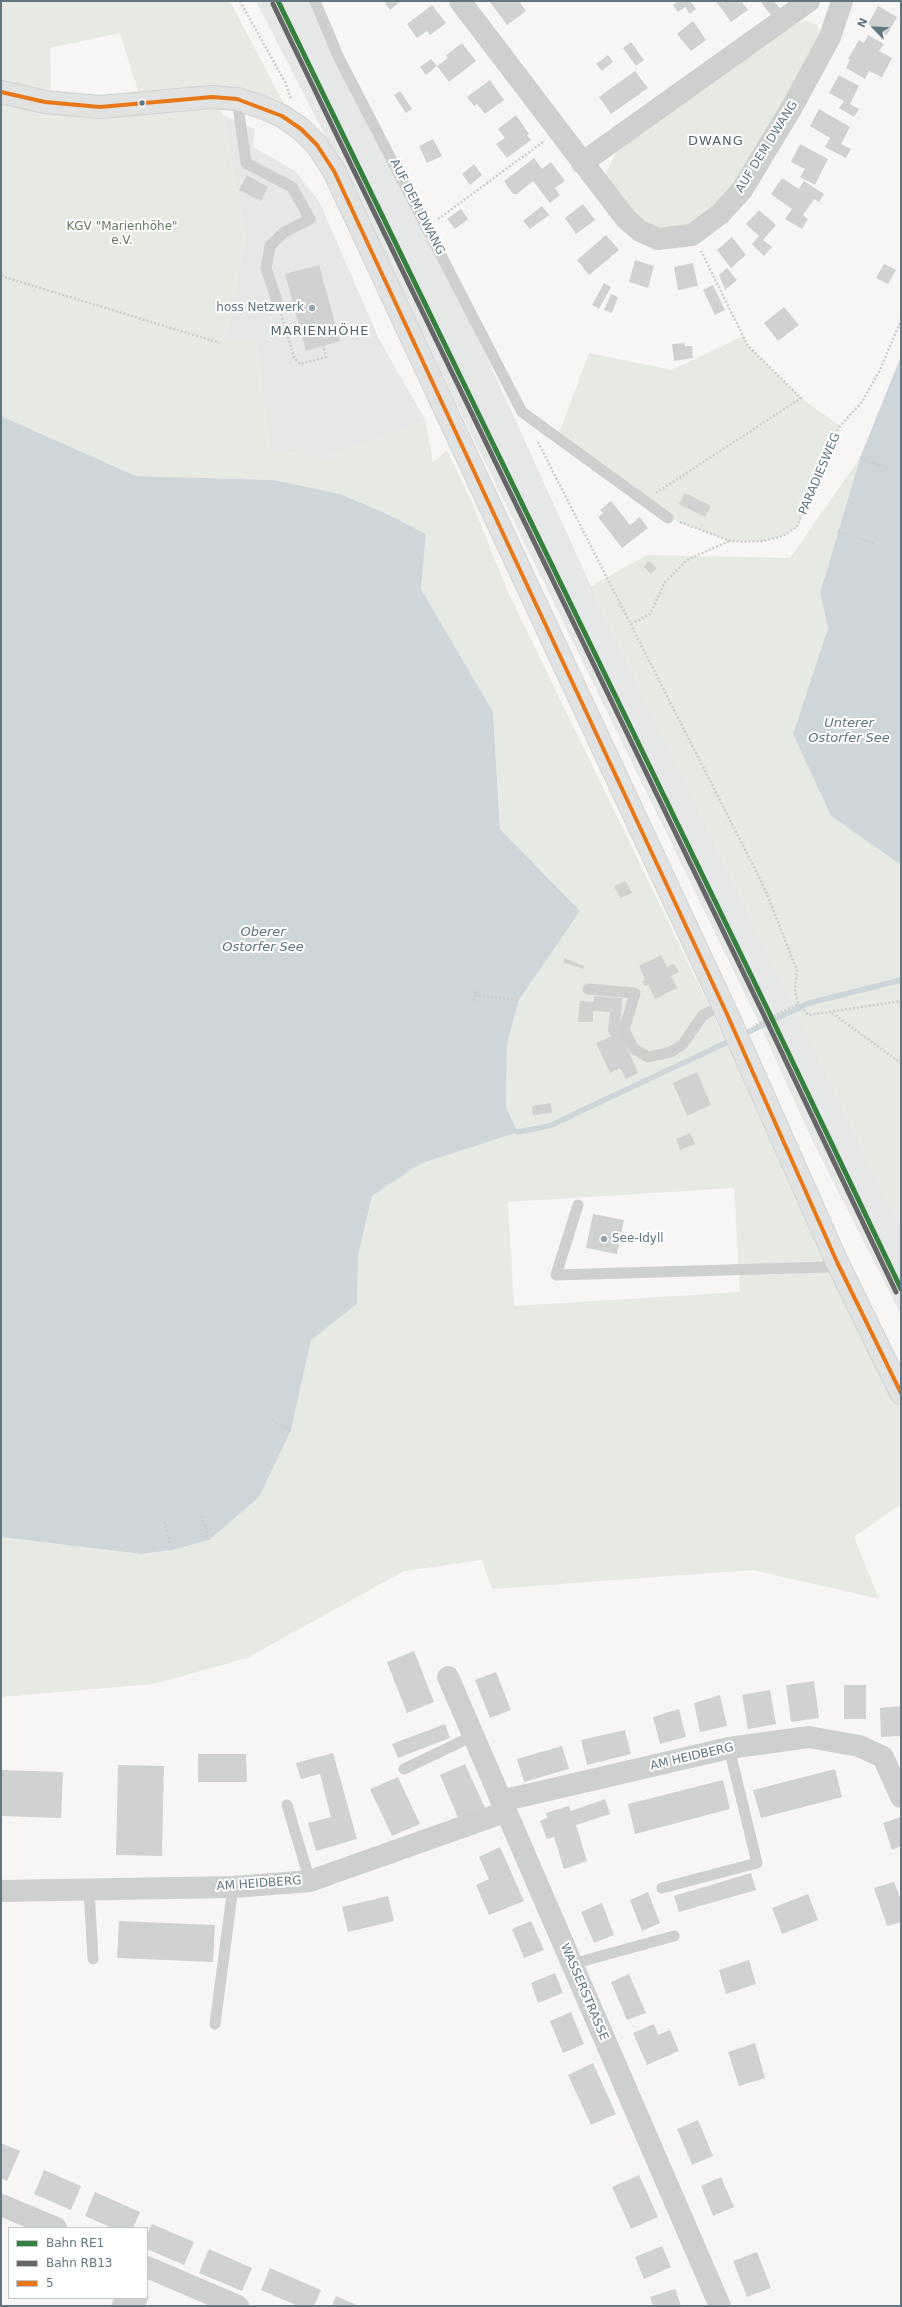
<!DOCTYPE html>
<html>
<head>
<meta charset="utf-8">
<style>
	body { margin:0 }
	#map { position:relative; width:902px; height:2307px; overflow:hidden; background:#f7f6f5; font-family:"DejaVu Sans",sans-serif }
	canvas { display:block }
	.frame { position:absolute; inset:0; border:2px solid #607681; pointer-events:none }
	.legend { position:absolute; left:8px; top:2227px; width:140px; height:72px; box-sizing:border-box; background:#fff; border:1px solid #bfc8cd; margin:0; padding:5px 7px; list-style:none; font-size:12px; color:#607681 }
	.legend li { display:flex; align-items:center; gap:8px; height:20px }
	.legend b { width:20px; border:1px solid #bfc8cd }
	.north { position:absolute; left:854px; top:8px; width:40px; height:40px; -webkit-text-stroke:3px #fff; paint-order:stroke; rotate:294deg; font-size:11px; font-weight:700; line-height:16px; text-align:center; color:#607681 }
	.north::after { content:''; display:block; margin:auto; width:14px; height:18px; background:#607681; clip-path:polygon(50% 0,100% 100%,50% 72%,0 100%) }
</style>
</head>
<body>
<div id="map">
<canvas width="902" height="2307"></canvas>
<div class="frame"></div>
<ul class="legend">
<li><b style="height:5px;background:#36803d"></b>Bahn RE1</li>
<li><b style="height:5px;background:#666"></b>Bahn RB13</li>
<li><b style="height:5px;background:#e87817"></b>5</li>
</ul>
<div class="north">N</div>
</div>
<script>
const context = document.querySelector('canvas').getContext('2d');
context.lineJoin = 'round';
function paint(path, color) {
  context.fillStyle = color;
  context.fill(path, 'evenodd');
}
function toPath(rows) {
  const path = new Path2D();
  for (const r of rows) {
    path.moveTo(r[0], r[1]);
    for (let i = 2; i < r.length; i += 2) path.lineTo(r[i], r[i + 1]);
  }
  return path;
}
function strokePath(path, color, width, dash) {
  context.strokeStyle = color;
  context.lineWidth = width;
  context.lineCap = dash ? 'butt' : 'round';
  context.setLineDash(dash || []);
  context.stroke(path);
}
function write(font, color, halo, rows, align = 'center') {
  context.font = font + ' "DejaVu Sans",sans-serif';
  context.lineWidth = 4;
  context.setLineDash([]);
  context.textBaseline = 'middle';
  context.strokeStyle = halo;
  context.fillStyle = color;
  for (const [text, x, y, turn = 0] of rows) {
    context.save();
    context.translate(x, y);
    context.rotate((+turn || 0) * Math.PI / 180);
    context.textAlign = isNaN(turn) ? turn : align;
    if (halo) context.strokeText(text, 0, 0);
    context.fillText(text, 0, 0);
    context.restore();
  }
}
const built = toPath([
	[256,1,315,1,427,226,591,586,901,1227,901,1315,814,1144,759,1023,332,149],
	[223,115,255,129,253,147,295,171,319,201,379,339,426,421,323,459,269,449,256,340,225,337,245,237]
]);
const green = toPath([
	[1,1,230,1,293,121,212,97,223,115,245,237,225,337,256,340,269,449,323,459,426,421,433,462,447,450,472,503,507,590,901,1401,901,1504,854,1537,879,1599,753,1570,492,1589,482,1560,404,1571,247,1658,154,1684,1,1697,1,1537,141,1554,172,1550,209,1540,291,1430,311,1339,357,1304,358,1256,372,1196,420,1164,518,1132,506,1107,507,1043,519,1000,580,911,500,829,493,712,421,589,426,534,383,512,340,494,274,480,136,476,1,416,1,92,142,104,120,33,50,48,51,93,1,82],
	[734,1188,740,1292,514,1306,508,1202],
	[805,20,818,25,820,36,738,187,688,232,659,234,613,195,606,174,617,149,788,27],
	[743,336,748,346,801,398,840,426,826,454,797,527,783,536,763,541,730,541,668,518,559,433,589,353,672,370],
	[860,458,820,593,828,628,793,734,831,816,901,865,901,1227,591,586,647,555,790,558]
]);
const water = toPath([
	[901,356,901,865,831,816,793,734,828,628,820,593,860,458],
	[1,416,136,476,274,480,340,494,383,512,426,534,421,589,493,712,500,829,580,911,519,1000,507,1043,506,1107,518,1132,420,1164,372,1196,358,1256,357,1304,311,1340,291,1430,259,1497,209,1540,172,1550,141,1554,1,1537]
]);
const stream = toPath([
	[742,1035,809,1003,901,980],
	[518,1132,549,1126,734,1039]
]);
const building = toPath([
	[387,1,401,1,390,10,385,3],
	[492,1,519,1,526,11,507,25,490,2],
	[679,1,690,1,696,9,690,14,685,7,678,12,673,5],
	[716,1,741,1,748,10,731,22],
	[432,5,446,23,430,35,427,31,417,38,407,24],
	[878,6,897,17,887,35,868,24],
	[693,21,706,40,691,51,677,34],
	[868,35,884,44,879,51,892,58,882,77,869,71,865,79,846,68,850,60,848,59,859,40,864,43],
	[631,42,644,60,636,66,623,48],
	[462,43,476,61,449,82,437,66,448,58,446,55],
	[608,55,613,62,602,71,596,64],
	[431,59,437,66,426,75,420,67],
	[635,71,648,88,611,114,599,97],
	[839,75,859,86,850,104,859,109,854,117,839,108,844,101,829,93],
	[490,80,504,100,485,114,477,104,474,106,467,97],
	[400,91,412,109,406,113,394,95],
	[819,109,850,127,841,144,851,149,846,158,825,147,830,138,810,126],
	[516,115,529,134,527,135,531,140,507,158,496,144,505,138,498,129],
	[433,139,442,156,427,163,419,146],
	[800,144,828,159,815,185,800,177,805,169,791,162],
	[534,158,542,169,551,162,565,181,555,188,560,195,550,203,533,181,517,194,513,194,504,181],
	[474,164,482,175,470,185,462,174],
	[247,175,268,187,261,201,239,190],
	[782,178,799,189,804,181,824,194,819,202,814,199,803,215,808,219,802,229,785,219,792,209,771,194],
	[583,204,595,220,576,234,565,218],
	[542,206,549,215,530,229,523,221],
	[461,209,468,219,455,229,447,219],
	[759,210,776,225,763,240,772,247,764,256,752,244,759,236,746,224],
	[606,235,619,250,589,275,577,260],
	[732,237,746,255,731,268,717,250],
	[635,260,654,266,648,288,629,282],
	[693,263,698,286,678,290,674,267],
	[884,264,896,270,888,284,876,278],
	[319,265,340,341,306,351,285,274],
	[727,268,737,280,725,290,719,275],
	[604,283,611,287,599,309,592,305],
	[713,285,725,310,715,315,703,290],
	[611,294,618,297,612,313,604,310],
	[784,307,799,325,778,341,764,323],
	[685,343,685,346,692,346,693,358,674,361,672,344],
	[685,493,711,506,705,517,679,504],
	[611,501,630,525,640,517,648,528,622,548,598,517,603,513,600,510],
	[649,561,657,568,651,574,644,567],
	[626,881,632,893,620,898,614,886],
	[661,955,667,967,674,964,679,972,671,976,677,988,655,999,648,985,645,986,642,981,645,980,639,966],
	[564,958,584,966,583,969,563,962],
	[594,996,622,998,620,1032,638,1073,626,1079,620,1068,610,1073,596,1043,611,1036,608,1031,610,1012,593,1011,593,1022,578,1022,580,1001,594,1002],
	[697,1072,711,1105,687,1116,673,1083],
	[551,1103,552,1113,533,1115,532,1106],
	[690,1133,695,1144,680,1150,676,1139],
	[593,1214,624,1220,617,1254,586,1248],
	[414,1651,434,1702,407,1713,387,1662],
	[496,1672,511,1710,490,1718,475,1680],
	[814,1681,819,1718,791,1722,786,1685],
	[844,1685,866,1685,866,1719,844,1719],
	[770,1690,776,1724,748,1729,742,1695],
	[720,1695,727,1726,700,1732,694,1703],
	[901,1706,901,1736,881,1737,880,1708],
	[679,1709,686,1737,660,1744,653,1717],
	[445,1724,450,1738,398,1758,392,1744],
	[625,1730,631,1754,587,1765,581,1740],
	[562,1746,569,1769,524,1782,517,1759],
	[333,1753,357,1839,316,1851,308,1823,331,1817,320,1774,301,1779,296,1763],
	[198,1754,246,1754,247,1782,198,1782],
	[465,1764,485,1808,459,1820,440,1775],
	[118,1765,164,1766,162,1856,116,1855],
	[835,1769,842,1797,761,1818,753,1790],
	[1,1770,63,1772,61,1818,1,1816],
	[398,1777,420,1824,392,1836,370,1789],
	[723,1780,730,1809,635,1834,628,1804],
	[605,1799,610,1814,576,1825,587,1861,564,1869,554,1837,547,1839,540,1821,547,1818,546,1813,569,1806,571,1811],
	[901,1817,901,1846,892,1850,883,1823],
	[500,1847,524,1901,489,1915,476,1885,489,1879,479,1857],
	[751,1873,756,1890,679,1912,674,1896],
	[894,1882,901,1900,901,1922,887,1926,874,1888],
	[648,1892,660,1923,642,1931,630,1900],
	[808,1894,818,1920,782,1934,772,1908],
	[388,1896,394,1921,348,1932,342,1907],
	[602,1903,614,1935,594,1943,581,1912],
	[119,1921,215,1925,213,1962,117,1958],
	[531,1921,544,1950,524,1958,512,1929],
	[749,1960,756,1984,726,1994,719,1970],
	[555,1973,563,1993,538,2003,531,1983],
	[629,1974,646,2013,627,2020,611,1982],
	[571,2012,584,2044,563,2053,550,2021],
	[654,2024,658,2035,670,2030,679,2051,647,2065,633,2033],
	[755,2043,765,2078,739,2086,728,2052],
	[593,2063,616,2114,591,2125,568,2075],
	[698,2120,713,2156,692,2165,677,2129],
	[1,2143,20,2151,7,2181,1,2178],
	[44,2170,81,2186,71,2210,34,2194],
	[639,2175,658,2217,631,2229,612,2187],
	[721,2177,734,2207,713,2216,701,2186],
	[95,2192,140,2212,133,2228,112,2228,85,2216],
	[152,2224,194,2242,184,2265,147,2249,147,2235],
	[662,2246,671,2267,644,2279,635,2257],
	[209,2249,252,2268,242,2291,199,2273],
	[757,2252,771,2288,747,2297,733,2261],
	[270,2268,321,2290,314,2306,298,2306,261,2290],
	[675,2289,681,2306,653,2306,650,2297],
	[147,2296,149,2297,145,2306,111,2306,114,2298,147,2298],
	[336,2296,359,2306,332,2306]
]);
const path = toPath([
	[240,1,286,84,291,99],
	[438,219,543,142],
	[1,276,220,343],
	[281,314,294,358,300,364,326,357,323,346],
	[538,442,764,887,797,970,795,991,798,1004,753,1026],
	[860,458,890,469],
	[656,493,801,398,748,346,701,251],
	[680,522,730,541,744,542,763,541,783,536,797,527,826,454,840,426,862,402,880,370,901,320],
	[838,531,876,544],
	[631,624,650,614,665,582,687,560,729,541],
	[475,995,519,1000],
	[474,1001,477,988],
	[798,1004,809,1015,901,1001],
	[832,1013,901,1063],
	[272,1420,291,1430],
	[202,1516,209,1540],
	[164,1522,172,1550]
]);
const lane = toPath([
	[315,1,339,58,522,412,668,518],
	[767,1,781,19],
	[237,99,246,163,292,187,310,219,283,233,270,246,266,268,277,301],
	[588,989,635,993,624,1030,634,1049,648,1057,671,1052,683,1044,703,1015,722,1005],
	[578,1205,556,1275,827,1267,837,1262],
	[404,1769,473,1736],
	[287,1805,310,1881],
	[662,1888,757,1863,729,1748],
	[89,1890,93,1959],
	[572,1964,674,1936],
	[215,2024,233,1887]
]);
const street = toPath([
	[460,1,626,219,640,231,658,239,692,235,720,214,742,190,792,107,830,37,842,1],
	[582,163,809,1],
	[448,1677,720,2306],
	[501,1801,729,1748,809,1737,859,1746,883,1757,901,1797],
	[1,1891,233,1887,310,1881,505,1812],
	[1,2205,56,2228],
	[147,2267,238,2306]
]);
const secondary = toPath([
	[1,92,45,102,100,107,212,97,237,99,262,107,282,116,301,129,317,145,334,171,726,1012,837,1262,901,1393]
]);
const bus1 = toPath([
	[1,92,45,102,100,107,212,97,237,99,282,116,301,129,317,145,334,171,726,1012,837,1262,901,1393]
]);
const rail1 = toPath([
	[278,1,765,1004,901,1289]
]);
const rail2 = toPath([
	[273,4,760,1007,896,1292]
]);
const markers = [
	[142,103,3.5,"#607681"],
	[312,308,4,"#95a3aa"],
	[604,1239,4,"#95a3aa"]
];
const streetNames = [
	["AUF DEM DWANG",767,147,-58],
	["AUF DEM DWANG",417,207,63],
	["PARADIESWEG",820,474,-67],
	["AM HEIDBERG",692,1757,-13],
	["AM HEIDBERG",259,1884,-4],
	["WASSERSTRASSE",584,1992,67]
];
const parkNames = [
	["KGV \"Marienhöhe\"",122,227],
	["e.V.",122,241]
];
const poiNames = [
	["hoss Netzwerk",304,308],
	["See-Idyll",612,1239,"left"]
];
const neighbourhoodNames = [
	["DWANG",716,142],
	["MARIENHÖHE",320,332]
];
const waterNames = [
	["Unterer",849,724],
	["Ostorfer See",849,739],
	["Oberer",263,933],
	["Ostorfer See",263,948]
];
paint(built, '#e6e8e7');
paint(green, '#e7eae3');
paint(water, '#cdd7d9');
strokePath(stream, '#cdd7d9', 5.5);
paint(building, '#d0d2d2');
strokePath(secondary, '#d0d3d4', 24);
strokePath(path, '#cccdce', 2.5, [2, 2]);
strokePath(lane, '#ced0d0', 11);
strokePath(street, '#ced0d0', 22);
strokePath(secondary, '#e1e2e2', 22);
strokePath(bus1, '#e87817', 4);
strokePath(rail1, '#36803d', 5);
strokePath(rail2, '#666', 5);
for (const [x, y, r, color] of markers) {
  const dot = new Path2D();
  dot.arc(x, y, r, 0, 2 * Math.PI);
  context.fillStyle = color;
  context.fill(dot);
  strokePath(dot, '#fff', 1.5);
}
write('12px', '#607681', '#fff', streetNames);
write('12px', '#667960', '#fff', parkNames);
write('12px', '#607681', '#fff', poiNames, 'right');
context.letterSpacing = '1px';
write('13px', '#53636c', '#fff', neighbourhoodNames);
context.letterSpacing = '0px';
write('italic 13px', '#5b767c', '#fff', waterNames);
</script>
</body>
</html>
